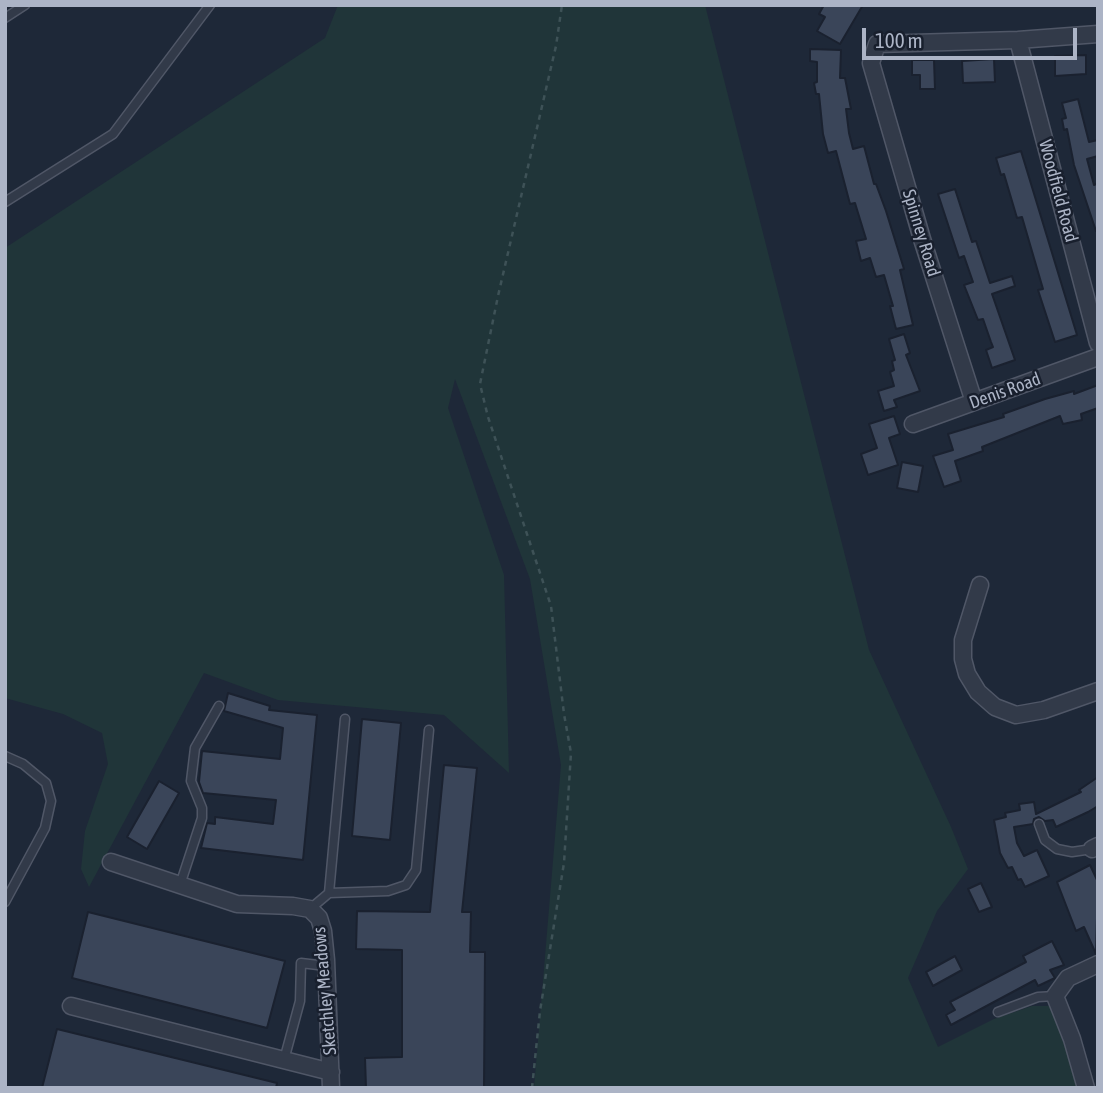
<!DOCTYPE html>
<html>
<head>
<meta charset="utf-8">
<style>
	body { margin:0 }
	#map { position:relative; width:1103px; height:1093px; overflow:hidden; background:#1e2838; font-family:"Asap Condensed",sans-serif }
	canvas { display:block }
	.frame { position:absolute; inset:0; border:7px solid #acb4c6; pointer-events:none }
	.scale { position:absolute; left:862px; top:28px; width:215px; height:32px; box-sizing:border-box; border:4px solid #acb4c6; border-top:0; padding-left:9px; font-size:21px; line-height:24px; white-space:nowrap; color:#acb4c6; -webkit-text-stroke:5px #181f2d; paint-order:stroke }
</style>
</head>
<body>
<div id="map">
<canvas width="1103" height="1093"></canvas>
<div class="frame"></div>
<div class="scale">100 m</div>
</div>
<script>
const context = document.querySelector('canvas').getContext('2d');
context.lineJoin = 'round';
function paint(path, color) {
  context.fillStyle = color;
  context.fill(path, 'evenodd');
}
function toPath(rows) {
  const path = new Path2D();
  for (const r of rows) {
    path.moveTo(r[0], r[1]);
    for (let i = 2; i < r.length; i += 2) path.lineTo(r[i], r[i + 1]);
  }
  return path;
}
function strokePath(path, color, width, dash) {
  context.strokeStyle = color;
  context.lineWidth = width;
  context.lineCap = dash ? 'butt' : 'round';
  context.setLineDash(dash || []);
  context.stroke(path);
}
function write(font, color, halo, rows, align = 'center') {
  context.font = font + ' "Asap Condensed",sans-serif';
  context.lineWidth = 5;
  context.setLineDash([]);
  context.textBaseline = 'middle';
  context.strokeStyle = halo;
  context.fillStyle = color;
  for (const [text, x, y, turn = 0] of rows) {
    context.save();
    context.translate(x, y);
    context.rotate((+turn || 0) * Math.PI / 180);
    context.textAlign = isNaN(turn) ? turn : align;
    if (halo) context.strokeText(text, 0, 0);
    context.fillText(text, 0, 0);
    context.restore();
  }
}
const green = toPath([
	[338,5,705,5,869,650,951,827,968,869,937,911,908,978,938,1047,994,1019,1032,1006,1050,1006,1066,1038,1080,1088,534,1088,561,765,530,579,455,379,448,408,504,575,509,773,444,715,278,700,204,673,89,887,81,869,85,831,108,764,102,733,63,714,5,698,5,248,325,38]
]);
const building = toPath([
	[824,5,863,5,840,44,817,31,825,17,819,14,824,5],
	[810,49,841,50,840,78,845,78,851,109,846,109,849,133,853,149,864,146,874,184,876,184,886,211,904,269,900,270,913,325,896,329,890,306,893,306,884,275,876,277,870,258,861,261,856,241,866,239,855,203,850,204,836,151,828,153,823,134,819,94,816,94,814,83,817,82,817,62,810,61,810,49],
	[1086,55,1086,74,1055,76,1055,56,1086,55],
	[994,59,995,82,963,83,962,61,994,59],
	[912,60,934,60,935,89,920,89,920,75,912,75,912,60],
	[1078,99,1089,142,1098,140,1098,156,1087,159,1094,185,1098,183,1098,230,1096,231,1074,165,1067,129,1064,130,1062,119,1066,118,1062,103,1078,99],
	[1021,151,1077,335,1055,342,1038,290,1043,289,1022,217,1017,218,1004,174,1001,175,996,158,1021,151],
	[955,189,972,242,976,241,990,283,1012,276,1015,286,992,294,1015,360,992,368,986,350,993,347,991,342,983,319,978,320,964,285,973,282,964,256,959,258,938,194,955,189],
	[904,334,910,353,906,355,920,391,894,400,897,407,884,411,878,391,894,386,890,372,894,370,892,361,895,360,889,339,904,334],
	[1098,385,1098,408,1081,414,1082,420,1063,424,1060,416,982,447,983,451,955,461,961,481,944,487,933,456,953,450,948,434,1004,417,1003,414,1045,399,1074,391,1074,394,1098,385],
	[894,416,900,434,889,438,898,465,868,475,861,454,877,448,869,424,894,416],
	[902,462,923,466,918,492,897,488,902,462],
	[228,693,270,706,269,710,317,715,303,860,201,848,207,823,215,824,215,817,273,824,276,800,203,793,199,782,202,751,280,759,283,728,224,711,228,693],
	[362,719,401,723,390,840,352,836,362,719],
	[444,765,477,768,462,912,471,912,470,952,485,952,484,1088,366,1088,365,1058,402,1057,402,950,356,949,357,911,430,912,444,765],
	[1098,777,1098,806,1088,812,1056,827,1053,820,1045,821,1039,817,1034,819,1033,824,1014,827,1017,843,1024,856,1037,850,1049,876,1025,887,1021,879,1018,880,1012,867,1008,868,1000,853,994,820,1006,817,1005,813,1020,810,1019,804,1034,802,1036,814,1081,792,1079,790,1098,777],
	[159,781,179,793,147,849,127,837,159,781],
	[1090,865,1098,882,1096,954,1084,927,1076,931,1057,882,1090,865],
	[981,883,992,907,979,912,968,889,981,883],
	[88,912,285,961,267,1028,72,978,88,912],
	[1052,941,1064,965,1050,970,1055,978,1038,986,1035,980,951,1025,946,1015,955,1010,950,1002,1026,962,1023,956,1052,941],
	[955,956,962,970,933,986,926,972,955,956],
	[57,1029,277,1083,276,1088,42,1088,57,1029]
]);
const path = toPath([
	[532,1088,540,1011,564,863,571,753,564,714,551,606,488,417,480,384,498,296,556,46,562,5]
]);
const service = toPath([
	[5,18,25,5],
	[5,202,113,134,210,5],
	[345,719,329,893,388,891,406,885,416,870,429,730],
	[5,756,23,764,46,783,51,801,45,828,5,902],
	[1039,824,1045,840,1057,849,1072,852,1092,849],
	[180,885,202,818,202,808,191,781,195,748,219,706],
	[310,909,329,893],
	[998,1012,1038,997,1055,996],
	[284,1060,300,1001,301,963,326,966]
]);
const minor = toPath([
	[1018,40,1098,343],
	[974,402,922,239,871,63,877,44,1018,40,1098,34],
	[913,424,1098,357],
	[980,585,963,640,963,659,967,674,978,692,995,707,1016,715,1044,710,1098,691],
	[1092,849,1098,846],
	[111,862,237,904,293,906,310,909,319,918,323,931,326,960,331,1088],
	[71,1006,331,1072],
	[1086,1088,1072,1039,1055,996,1068,978,1098,964]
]);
const streetNames = [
	["Woodfield Road",1058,191,75],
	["Spinney Road",921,233,73],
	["Denis Road",1005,391,-20],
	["Sketchley Meadows",325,991,-95]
];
paint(green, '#203539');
paint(building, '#3a4559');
strokePath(building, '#1a212f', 2);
strokePath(service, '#505767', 11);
strokePath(minor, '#505767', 19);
strokePath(path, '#3e5257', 2.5, [5, 5]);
strokePath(service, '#323a49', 8);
strokePath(minor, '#323a49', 16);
write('18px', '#acb4c6', '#181f2d', streetNames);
</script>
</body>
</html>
